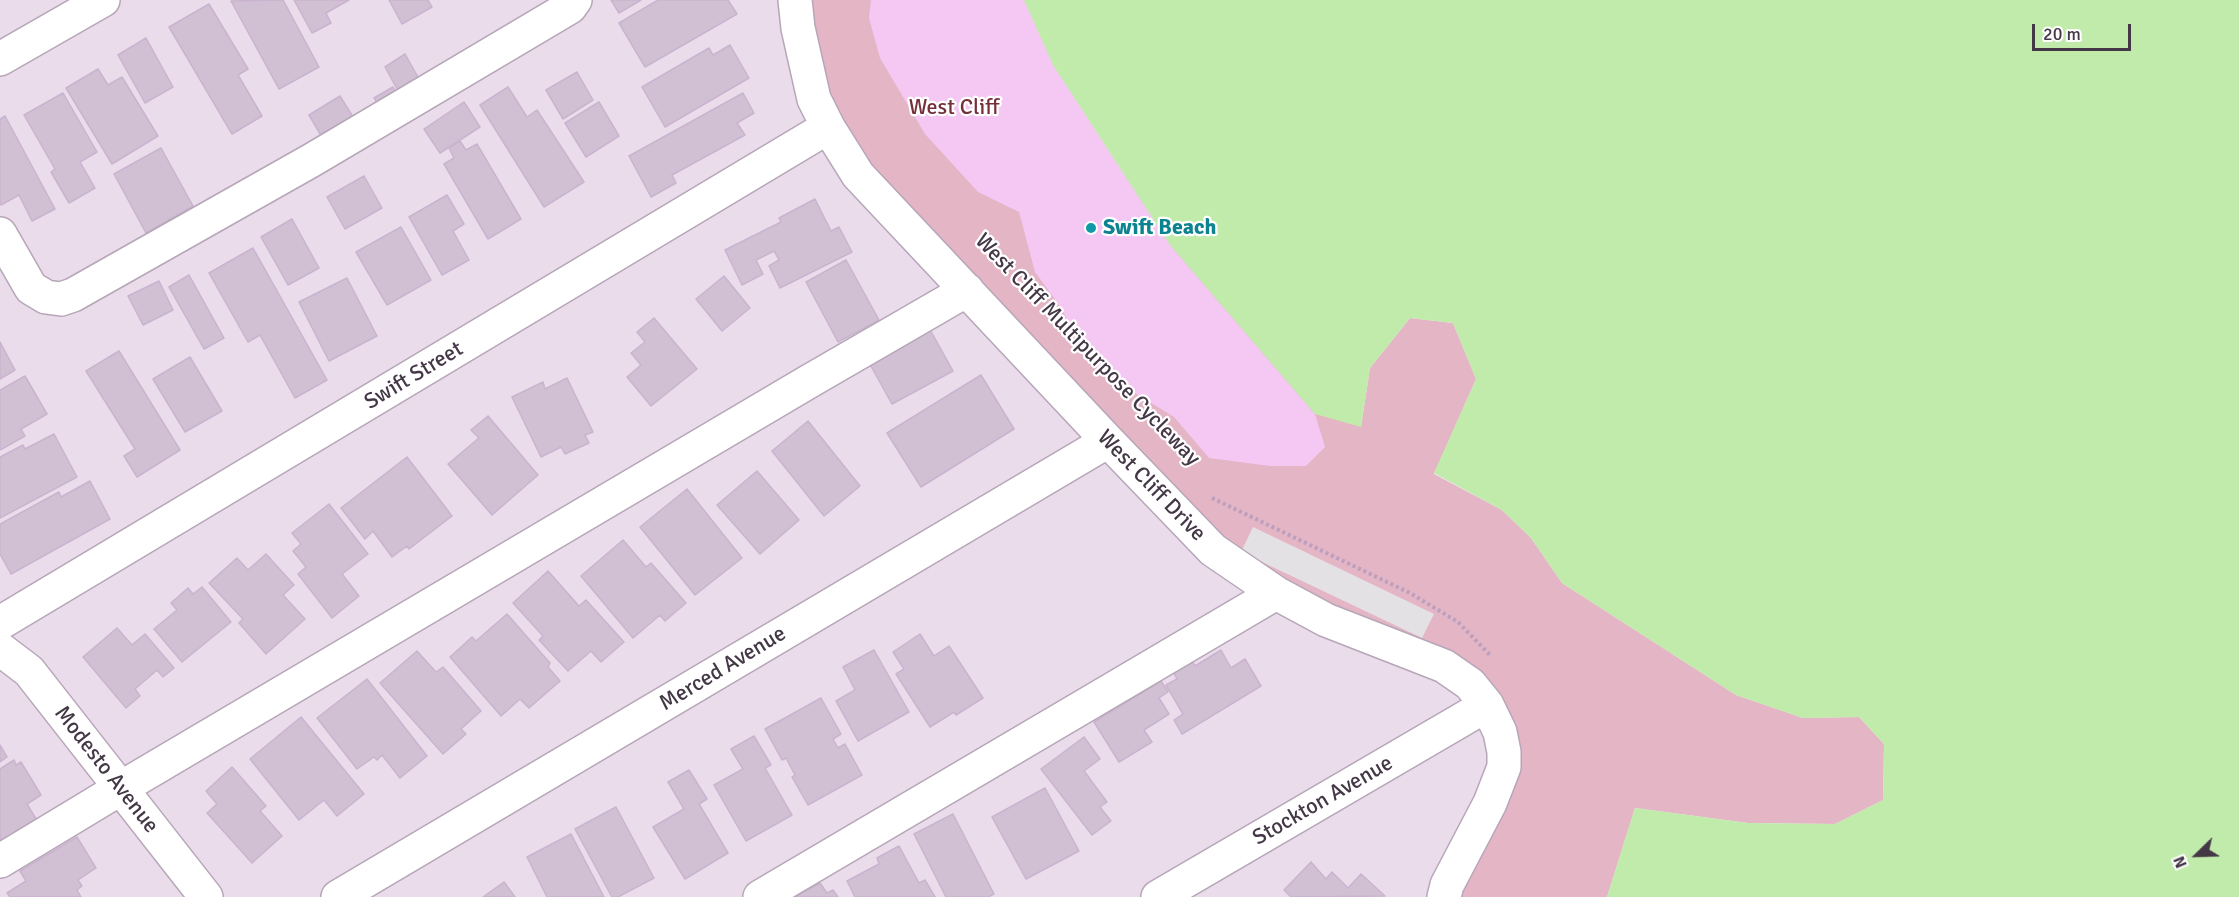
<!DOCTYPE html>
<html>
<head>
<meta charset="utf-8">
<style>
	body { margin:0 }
	#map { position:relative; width:2239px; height:897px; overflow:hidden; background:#f3e9f3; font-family:Signika,sans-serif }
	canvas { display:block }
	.north { position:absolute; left:2167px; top:825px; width:60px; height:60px; -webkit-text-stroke:4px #fff; paint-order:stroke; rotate:247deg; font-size:16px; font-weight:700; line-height:24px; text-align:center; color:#443847 }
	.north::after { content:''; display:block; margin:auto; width:21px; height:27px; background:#443847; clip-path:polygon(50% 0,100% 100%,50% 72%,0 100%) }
	.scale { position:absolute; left:2032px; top:24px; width:99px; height:27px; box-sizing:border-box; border:3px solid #443847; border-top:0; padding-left:8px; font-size:18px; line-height:21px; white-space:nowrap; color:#443847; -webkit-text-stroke:4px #fff; paint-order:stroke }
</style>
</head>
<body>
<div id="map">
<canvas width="2239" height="897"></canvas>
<div class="north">N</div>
<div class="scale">20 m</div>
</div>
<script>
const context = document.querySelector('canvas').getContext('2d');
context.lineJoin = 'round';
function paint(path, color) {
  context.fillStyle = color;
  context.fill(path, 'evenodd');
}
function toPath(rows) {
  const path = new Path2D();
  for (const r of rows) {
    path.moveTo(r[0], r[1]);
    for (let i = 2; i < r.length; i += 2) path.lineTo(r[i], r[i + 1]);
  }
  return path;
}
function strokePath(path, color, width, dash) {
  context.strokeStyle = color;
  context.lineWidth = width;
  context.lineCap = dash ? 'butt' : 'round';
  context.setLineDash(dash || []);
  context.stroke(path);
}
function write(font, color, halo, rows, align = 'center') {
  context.font = font + ' Signika,sans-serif';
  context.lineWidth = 4.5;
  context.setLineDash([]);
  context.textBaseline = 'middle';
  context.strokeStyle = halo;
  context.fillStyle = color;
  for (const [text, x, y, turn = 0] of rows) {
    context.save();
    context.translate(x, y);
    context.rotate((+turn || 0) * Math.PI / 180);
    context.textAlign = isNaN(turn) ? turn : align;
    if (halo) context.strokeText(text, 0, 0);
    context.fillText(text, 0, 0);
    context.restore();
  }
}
const residential = toPath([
	[0,0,810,0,1380,640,1510,730,1443,897,0,897]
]);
const green = toPath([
	[810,0,1024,0,1053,65,1170,245,1361,427,1370,368,1410,318,1453,323,1476,379,1434,474,1502,510,1531,538,1562,583,1736,695,1803,718,1859,717,1884,744,1883,800,1835,824,1748,823,1635,808,1607,897,1443,897,1498,775,1500,702,1274,589,894,201,835,111,815,49]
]);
const sand = toPath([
	[871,0,1024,0,1053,65,1170,245,1315,414,1325,447,1306,466,1270,466,1209,458,1174,417,1122,385,1083,356,1062,309,1035,272,1019,212,978,192,925,134,880,58,869,18]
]);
const parking = toPath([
	[1253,527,1434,614,1422,638,1241,552]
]);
const water = toPath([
	[1024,0,2239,0,2239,897,1607,897,1635,808,1748,823,1835,824,1883,800,1884,744,1859,717,1803,718,1736,695,1562,583,1531,538,1502,510,1434,473,1476,379,1453,323,1410,318,1370,368,1361,427,1315,414,1170,245,1053,65]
]);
const building = toPath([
	[283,0,319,67,279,89,231,1,283,0],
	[294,0,349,0,326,13,331,23,312,33,294,0],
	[389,0,428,0,432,7,402,24,389,0],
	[611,0,641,0,619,13,611,0],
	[658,0,728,0,737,14,645,67,619,23,658,0],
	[209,4,248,69,238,75,262,116,232,134,169,27,209,4],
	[146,38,173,87,145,103,118,55,146,38],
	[730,45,749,78,665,127,642,87,709,48,713,55,730,45],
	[405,54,423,86,402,98,385,67,405,54],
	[98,69,108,85,122,77,158,136,112,164,66,88,98,69],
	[577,72,593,100,563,119,546,90,577,72],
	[393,87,401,102,382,112,374,98,393,87],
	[508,87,527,117,537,110,584,182,544,207,480,105,508,87],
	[63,93,97,152,80,162,95,188,69,203,51,172,55,169,24,115,63,93],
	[743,93,754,113,737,123,745,135,672,175,676,183,651,197,629,156,743,93],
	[340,96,358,125,326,144,309,115,340,96],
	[464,102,480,127,440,153,424,129,464,102],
	[599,102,619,136,586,157,565,123,599,102],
	[5,116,55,209,32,221,19,195,1,205,0,203,0,119,5,116],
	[460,141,466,150,477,144,521,219,488,239,444,164,454,158,449,148,460,141],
	[161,148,193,206,146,233,114,174,161,148],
	[364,176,382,208,345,229,327,197,364,176],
	[447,195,464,224,453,231,469,260,442,275,409,217,447,195],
	[815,199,831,231,839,227,852,252,780,288,769,266,779,260,774,251,756,260,763,274,742,285,725,250,781,222,779,218,815,199],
	[292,219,319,268,288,285,261,237,292,219],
	[401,227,431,280,387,305,356,252,401,227],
	[253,248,327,380,295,398,260,335,248,342,209,273,253,248],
	[846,260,879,320,838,342,806,282,846,260],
	[189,275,224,338,204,349,169,287,189,275],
	[724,276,750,308,722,331,696,299,724,276],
	[347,278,377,336,329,361,299,302,347,278],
	[159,281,173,310,143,325,128,296,159,281],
	[654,318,697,369,651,406,627,377,641,365,631,353,645,342,637,332,654,318],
	[928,326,953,371,892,404,867,359,928,326],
	[0,342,15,370,0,379,0,342],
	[119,351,180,450,137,477,124,456,135,449,86,371,119,351],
	[190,357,222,411,185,432,153,379,190,357],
	[981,375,1014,429,921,487,887,433,981,375],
	[25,376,47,414,21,429,25,436,0,450,0,390,25,376],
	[567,378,593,432,585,435,589,443,565,454,561,447,541,457,512,397,543,382,545,389,567,378],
	[488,416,538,475,492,515,448,464,479,438,471,430,488,416],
	[808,421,860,486,824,516,772,451,808,421],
	[54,434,77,477,0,518,0,457,23,445,25,449,54,434],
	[407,457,452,516,409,549,407,546,392,557,373,531,365,539,341,508,407,457],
	[757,471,799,520,760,554,717,505,757,471],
	[90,481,110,519,11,574,0,554,0,524,59,492,61,497,90,481],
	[687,489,742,558,695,595,640,527,687,489],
	[329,504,368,554,342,574,359,596,332,618,298,574,306,567,293,551,301,544,292,533,329,504],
	[623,540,646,567,651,563,686,603,665,621,660,615,633,638,581,576,623,540],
	[266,554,294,585,283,595,305,619,266,654,239,623,243,619,209,583,237,558,248,570,266,554],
	[548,571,579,606,586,600,624,642,601,662,591,651,568,671,539,640,543,636,513,603,548,571],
	[202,587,231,622,182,662,154,629,177,610,171,603,188,588,193,594,202,587],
	[507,614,550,663,548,667,560,681,529,708,520,699,501,716,450,657,472,637,476,641,507,614],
	[117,628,132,645,145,634,174,668,163,677,157,670,135,689,140,696,126,708,83,657,117,628],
	[920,634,934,656,949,646,983,698,956,715,954,712,930,727,896,674,904,669,893,652,920,634],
	[874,650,909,712,858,741,836,701,855,690,843,667,874,650],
	[1221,650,1231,668,1245,659,1261,686,1182,734,1174,720,1183,714,1166,685,1177,679,1170,666,1189,655,1195,666,1221,650],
	[417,651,436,672,443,667,481,711,461,729,466,734,443,754,380,683,417,651],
	[367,679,427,756,400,778,382,755,377,760,374,757,357,769,317,718,367,679],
	[1161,681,1168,692,1159,698,1169,714,1144,730,1152,742,1119,762,1094,722,1161,681],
	[821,698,841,734,833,739,838,748,845,744,862,775,808,805,792,777,795,775,786,758,782,760,765,729,821,698],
	[301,717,364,794,337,816,324,800,299,820,250,759,301,717],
	[754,736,771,765,765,768,792,815,746,841,714,785,743,769,731,749,754,736],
	[1084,737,1100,759,1084,771,1107,802,1100,807,1111,821,1092,835,1041,769,1084,737],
	[0,745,7,757,0,762,0,745],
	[14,760,16,765,21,762,41,795,27,804,41,827,0,852,0,769,14,760],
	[232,767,266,806,260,811,282,836,252,863,207,813,217,804,206,791,232,767],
	[689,770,707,799,699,804,728,853,685,879,653,827,684,809,668,782,689,770],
	[1045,788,1079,851,1026,879,992,817,1045,788],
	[616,807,654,878,618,897,612,897,575,829,616,807],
	[953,814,994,894,988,897,946,897,914,834,953,814],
	[571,834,604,897,547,897,527,857,571,834],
	[77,837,96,868,78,880,82,886,77,890,81,897,10,897,7,893,26,881,20,871,77,837],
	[899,846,919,883,925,880,935,897,855,897,847,881,879,864,877,858,899,846],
	[1311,862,1326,879,1332,872,1348,888,1361,874,1385,896,1291,897,1284,890,1311,862],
	[504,882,515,897,483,897,504,882],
	[820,883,827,893,833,890,838,897,795,897,820,883]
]);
const path = toPath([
	[1212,498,1410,593,1458,622,1491,656]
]);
const minor = toPath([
	[795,0,798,28,814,99,828,127,858,175,1108,441,1213,550,1276,593,1326,620,1444,666,1470,684,1487,705,1500,732,1504,752,1504,767,1490,803,1447,885,1444,897],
	[0,59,103,0],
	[0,234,31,288,46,297,61,299,73,295,312,160,570,7,575,0],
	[0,623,828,127],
	[0,649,29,671,206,897],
	[0,861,121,788,808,382,967,290],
	[338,897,1108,441],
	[760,897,1276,593],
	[1158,897,1487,705]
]);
const markers = [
	[1091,228,6,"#0f9aa8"]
];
const parkNames = [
	["West Cliff",954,108]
];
const cultureNames = [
	["Swift Beach",1103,228]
];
const streetNames = [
	["West Cliff Multipurpose Cycleway",1087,350,46],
	["Swift Street",414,376,-31],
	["West Cliff Drive",1151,486,46],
	["Merced Avenue",723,669,-31],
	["Modesto Avenue",106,770,52],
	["Stockton Avenue",1323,801,-30]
];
paint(residential, '#eadceb');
paint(green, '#e4b5c4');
paint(sand, '#f4c8f3');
paint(parking, '#e4e1e5');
paint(water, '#c1ebab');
paint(building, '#d1c0d4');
strokePath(building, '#cab3ce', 1.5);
strokePath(minor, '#b6a6b8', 36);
strokePath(path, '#bb9fbf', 4, [3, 3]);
strokePath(minor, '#fff', 33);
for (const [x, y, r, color] of markers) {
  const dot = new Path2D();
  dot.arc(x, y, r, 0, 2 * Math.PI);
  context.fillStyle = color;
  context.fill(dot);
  strokePath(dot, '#fff', 2);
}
write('22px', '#742f39', '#fff', parkNames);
write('bold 22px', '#0d838f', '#fff', cultureNames, 'left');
write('22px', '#443847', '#fff', streetNames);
</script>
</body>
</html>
